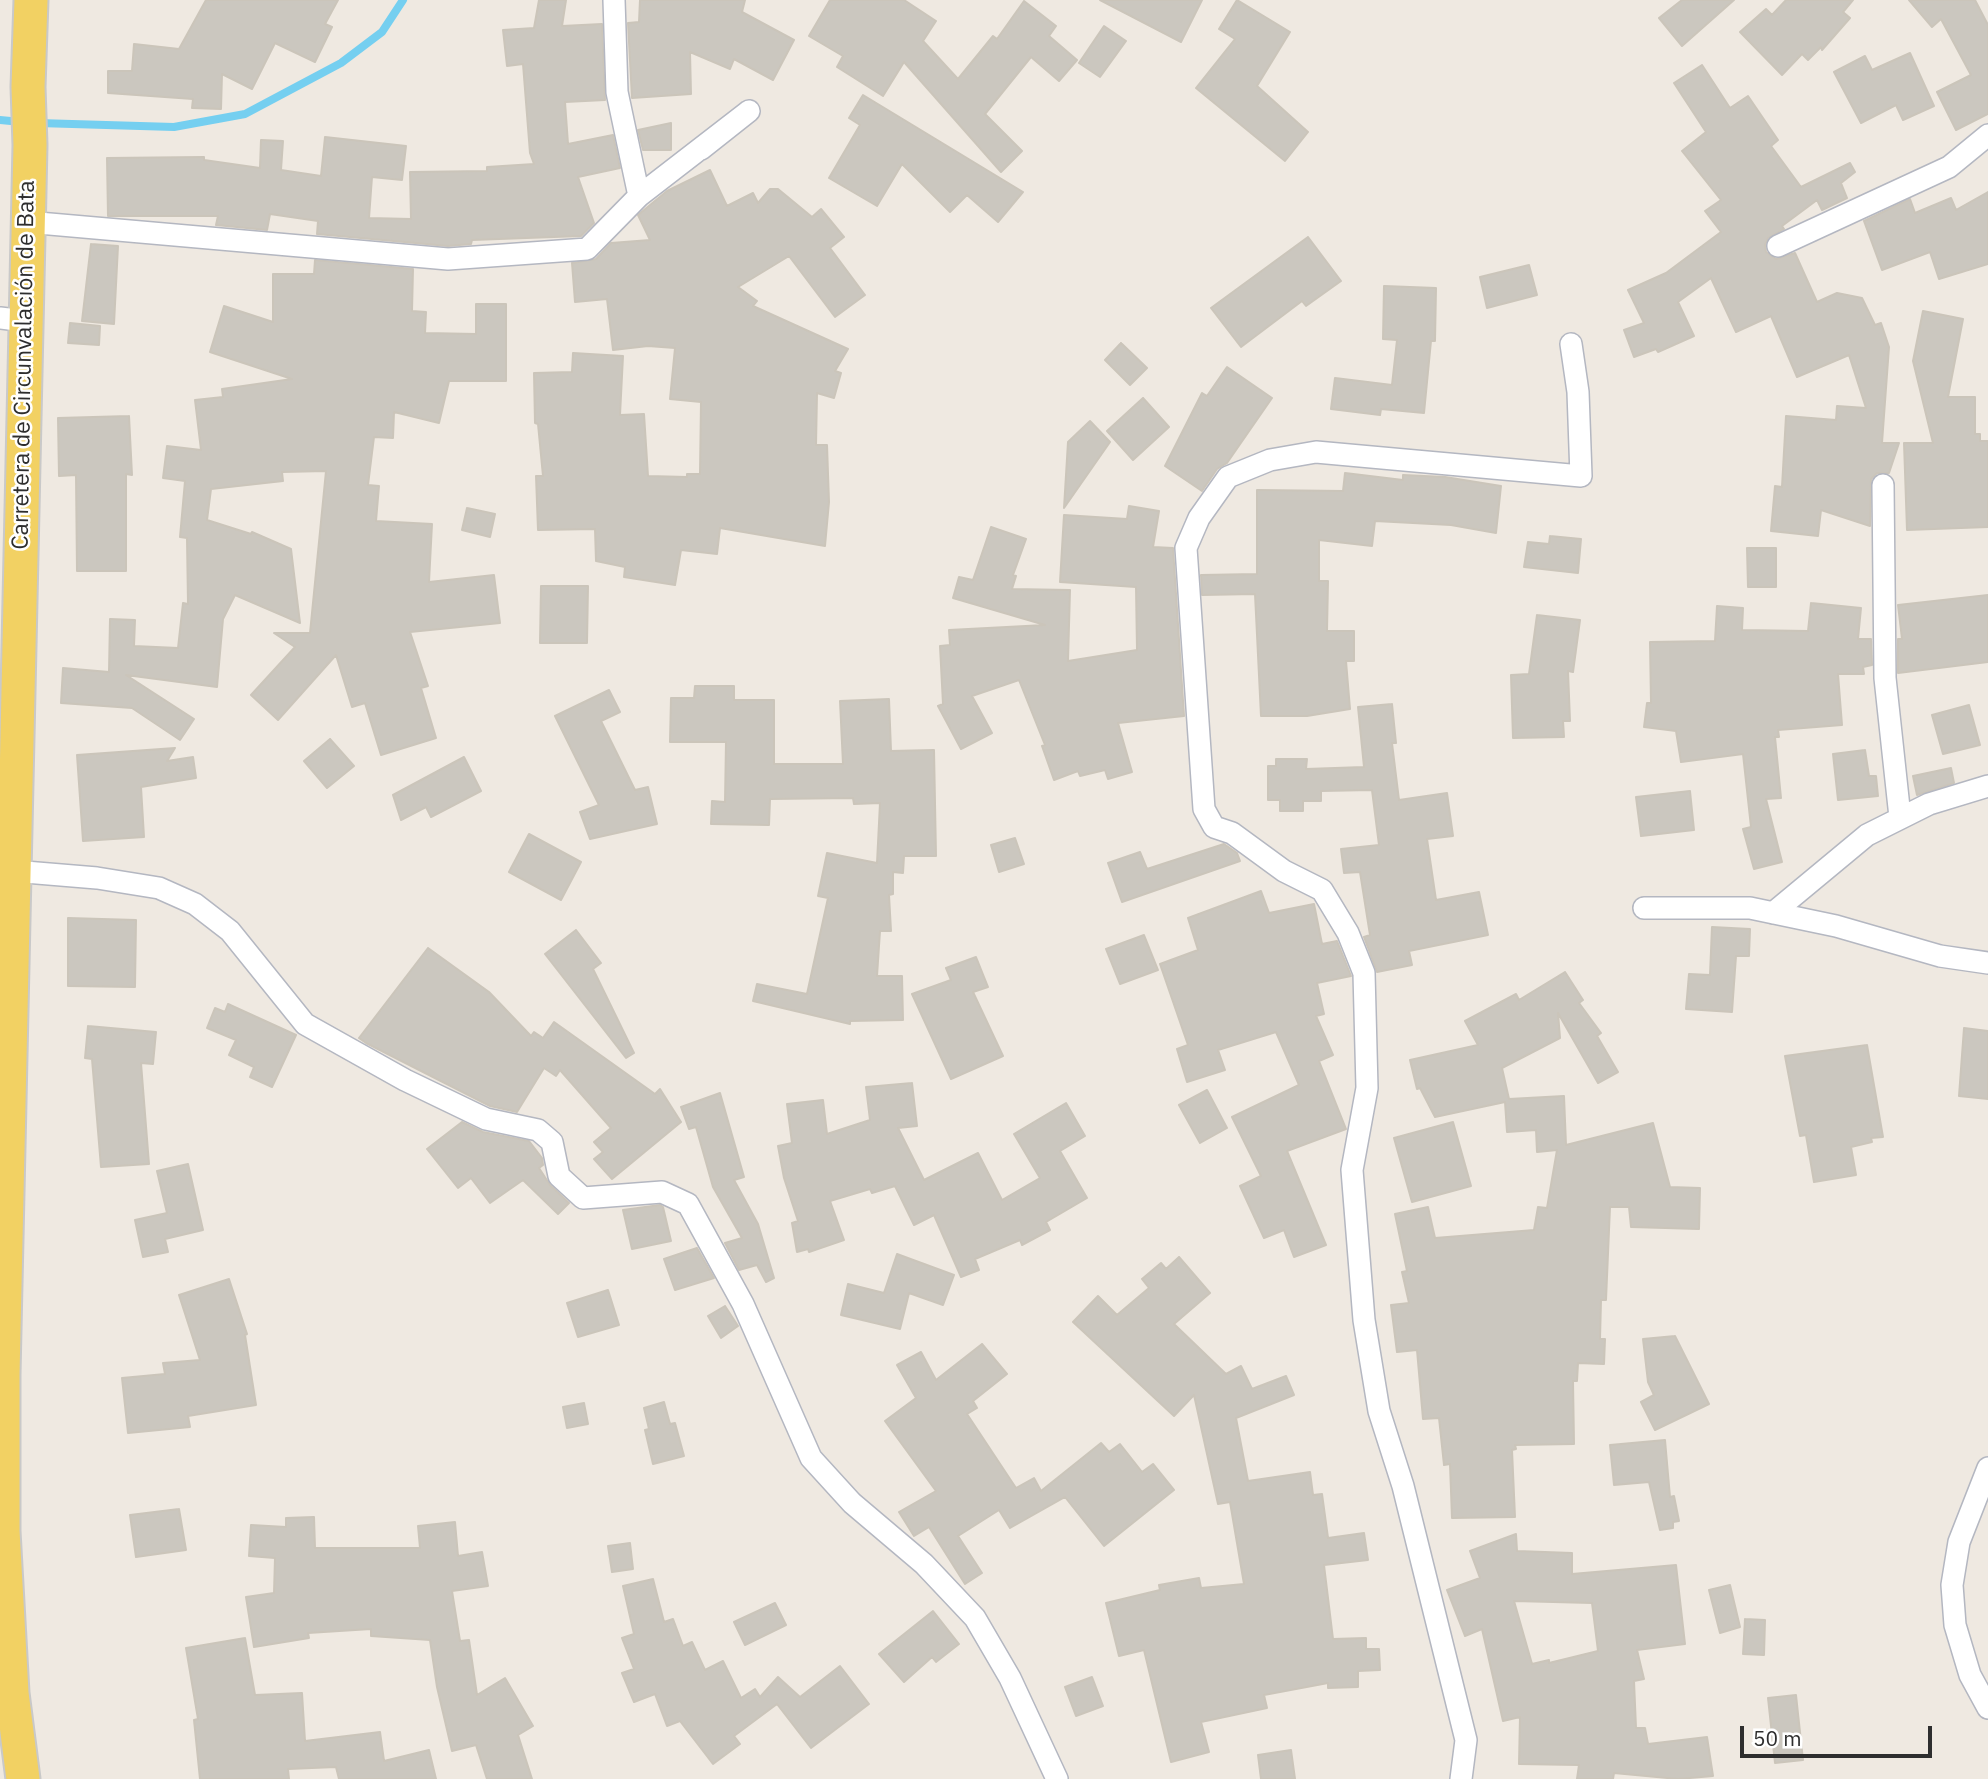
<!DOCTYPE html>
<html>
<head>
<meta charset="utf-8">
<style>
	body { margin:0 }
	#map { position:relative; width:1988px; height:1779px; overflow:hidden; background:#efe9e1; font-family:"IBM Plex Sans",sans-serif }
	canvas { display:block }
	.scale { position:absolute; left:1740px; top:1726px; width:192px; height:32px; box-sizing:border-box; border:4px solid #2e2e2e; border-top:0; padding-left:9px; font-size:21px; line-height:24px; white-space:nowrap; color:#2e2e2e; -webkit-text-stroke:5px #fff; paint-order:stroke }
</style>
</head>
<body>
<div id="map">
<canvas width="1988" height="1779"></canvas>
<div class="scale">50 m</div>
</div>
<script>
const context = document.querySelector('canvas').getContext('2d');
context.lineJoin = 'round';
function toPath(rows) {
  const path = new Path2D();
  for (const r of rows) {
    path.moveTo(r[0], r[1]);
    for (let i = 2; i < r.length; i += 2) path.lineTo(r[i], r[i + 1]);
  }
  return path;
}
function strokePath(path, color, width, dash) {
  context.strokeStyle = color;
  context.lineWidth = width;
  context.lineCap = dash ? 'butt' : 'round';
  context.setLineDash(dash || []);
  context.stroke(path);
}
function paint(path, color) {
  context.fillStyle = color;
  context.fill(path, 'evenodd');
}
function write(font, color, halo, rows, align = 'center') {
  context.font = font + ' "IBM Plex Sans",sans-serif';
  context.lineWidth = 5;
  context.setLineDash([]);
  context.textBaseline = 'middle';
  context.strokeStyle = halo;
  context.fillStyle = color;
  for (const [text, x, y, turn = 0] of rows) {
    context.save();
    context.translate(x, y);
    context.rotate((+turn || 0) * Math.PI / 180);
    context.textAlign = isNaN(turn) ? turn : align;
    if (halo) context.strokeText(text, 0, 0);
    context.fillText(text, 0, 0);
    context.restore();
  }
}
const stream = toPath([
	[0,120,21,122],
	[38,123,174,127,245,114,341,63,382,32,403,0]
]);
const building = toPath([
	[206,0,338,0,325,24,332,27,315,62,275,43,252,89,222,74,221,109,192,108,193,99,108,93,108,71,132,71,134,44,179,49,206,0],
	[539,0,566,0,562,26,602,24,605,100,565,102,568,144,613,135,620,168,578,177,594,223,581,236,472,240,471,244,448,246,317,234,318,221,270,214,267,230,216,225,218,216,108,216,107,158,204,157,204,160,260,168,261,140,283,141,281,170,321,176,325,137,406,146,402,180,372,177,369,218,411,219,410,172,487,171,487,167,534,164,530,153,523,64,507,66,503,30,534,28,539,0],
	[640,0,745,0,742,12,794,40,773,80,734,59,730,69,690,52,691,94,632,98,628,23,639,22,640,0],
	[830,0,904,0,936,21,923,41,958,79,993,36,997,39,1024,1,1056,26,1049,36,1077,60,1059,81,1031,57,985,114,1022,151,1001,172,904,62,883,96,837,67,843,56,809,36,830,0],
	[1100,0,1202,0,1181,42,1100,0],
	[1237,0,1290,32,1257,86,1308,132,1285,161,1196,88,1235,39,1219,29,1237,0],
	[1682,0,1734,0,1682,46,1659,18,1682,0],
	[1786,0,1853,0,1843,12,1850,18,1822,50,1821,47,1808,60,1802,54,1782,75,1740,32,1766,9,1772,15,1786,0],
	[1909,0,1975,0,1988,25,1988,114,1956,130,1937,92,1971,75,1941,19,1932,27,1909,0],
	[1104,26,1126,41,1100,77,1079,63,1104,26],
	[1910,53,1934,106,1903,120,1896,105,1861,123,1834,72,1865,56,1872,70,1910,53],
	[1702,65,1730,108,1748,96,1778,140,1771,146,1801,187,1850,163,1855,172,1841,183,1847,198,1822,210,1817,200,1782,226,1784,229,1768,238,1765,245,1766,252,1776,259,1795,253,1817,302,1837,293,1862,298,1875,325,1881,323,1889,347,1882,443,1899,443,1889,473,1877,473,1871,479,1870,526,1821,510,1818,536,1771,531,1775,486,1782,487,1786,416,1836,420,1837,406,1866,408,1849,355,1797,377,1771,316,1736,332,1711,278,1678,302,1694,336,1658,352,1656,349,1634,357,1624,330,1644,323,1628,290,1666,273,1721,232,1705,211,1721,200,1682,151,1706,132,1674,83,1702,65],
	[863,95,1023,192,998,222,967,195,950,212,902,164,877,206,829,178,860,125,849,118,863,95],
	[671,123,671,150,643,150,638,130,671,123],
	[710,170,727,206,753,193,758,203,770,189,778,189,812,217,821,209,844,237,830,248,865,295,835,317,789,256,738,287,757,301,753,306,848,349,835,371,841,373,834,398,817,393,816,445,827,445,829,502,825,546,720,528,717,554,681,550,675,585,624,577,625,567,596,561,595,529,538,530,536,476,543,476,538,424,535,423,534,373,572,372,573,353,623,356,620,415,644,414,648,476,687,477,687,474,700,474,701,402,670,399,675,348,648,346,613,350,607,299,575,302,572,263,596,259,611,243,650,240,638,215,667,191,710,170],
	[1988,192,1988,264,1939,279,1930,252,1882,270,1864,221,1910,199,1915,213,1951,198,1956,210,1988,192],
	[1308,237,1341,281,1306,306,1302,301,1241,347,1211,308,1308,237],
	[91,244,118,246,114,324,82,321,91,244],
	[315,260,413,269,412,311,426,312,425,333,476,334,476,304,506,304,506,381,449,381,439,423,394,412,393,438,374,437,368,485,379,486,376,521,432,524,429,582,494,575,500,623,410,632,428,686,421,688,436,738,381,755,365,703,352,707,336,655,278,720,251,695,295,647,274,633,310,633,326,471,282,472,283,481,211,489,207,520,251,534,252,532,291,549,300,623,235,595,223,619,217,687,126,675,194,719,180,740,132,708,61,703,63,668,109,672,110,619,135,620,134,646,178,648,183,603,188,604,187,538,180,537,185,481,163,478,167,446,201,450,195,400,223,397,222,389,292,379,210,352,224,306,273,322,273,274,314,274,315,260],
	[1529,265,1537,295,1487,308,1480,277,1529,265],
	[1384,286,1436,288,1435,341,1431,341,1424,413,1381,409,1380,415,1331,409,1335,378,1392,385,1397,340,1383,339,1384,286],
	[1923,311,1963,319,1948,397,1975,397,1975,434,1980,434,1980,441,1988,441,1988,527,1907,530,1904,443,1933,443,1913,361,1923,311],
	[70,323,100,326,99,345,68,343,70,323],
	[1121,343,1147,368,1130,385,1105,360,1121,343],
	[1227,367,1272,398,1227,463,1217,469,1202,491,1165,466,1202,393,1207,396,1227,367],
	[1143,398,1169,427,1133,460,1107,431,1143,398],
	[129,416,132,475,126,474,126,571,77,571,76,475,59,476,58,418,129,416],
	[1090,421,1110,442,1064,508,1068,442,1090,421],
	[1345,473,1403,480,1403,475,1445,477,1501,486,1496,533,1451,525,1375,521,1372,546,1319,540,1319,581,1328,581,1327,631,1354,631,1354,661,1346,661,1350,709,1307,716,1261,716,1255,594,1202,595,1201,575,1257,574,1257,490,1343,491,1345,473],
	[1129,506,1159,511,1153,547,1173,548,1184,716,1118,723,1132,772,1108,779,1105,770,1080,776,1078,771,1054,780,1042,746,1045,745,1019,680,972,696,992,733,961,749,938,706,943,704,940,646,950,645,949,630,1045,625,953,598,959,577,973,580,991,527,1026,539,1013,575,1016,576,1012,589,1070,590,1068,661,1137,650,1136,587,1060,582,1064,515,1127,519,1129,506],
	[467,508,495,514,490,537,462,530,467,508],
	[1550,536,1581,539,1578,573,1524,567,1528,542,1549,544,1550,536],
	[1747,548,1776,548,1776,587,1748,587,1747,548],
	[541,586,588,586,587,643,540,643,541,586],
	[1988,595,1988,662,1898,673,1898,639,1902,639,1898,605,1988,595],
	[1811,603,1861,608,1858,639,1871,639,1872,665,1863,667,1864,674,1838,674,1842,725,1778,730,1779,737,1775,737,1781,798,1766,799,1782,862,1754,869,1743,829,1751,827,1743,754,1681,762,1676,731,1644,727,1647,703,1651,703,1650,642,1715,641,1717,606,1743,608,1742,630,1808,631,1811,603],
	[1537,615,1580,620,1573,672,1568,671,1570,721,1563,721,1564,737,1513,738,1511,675,1529,674,1537,615],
	[695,686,734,686,734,700,774,700,774,764,843,764,840,701,889,699,891,751,934,750,936,856,904,856,903,873,893,872,893,894,889,895,891,931,880,931,877,976,902,976,903,1020,850,1021,850,1024,753,1001,757,984,807,994,828,898,818,896,827,853,877,863,880,803,854,804,853,798,770,799,769,825,711,824,712,801,725,802,726,742,670,742,671,698,694,698,695,686],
	[609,690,620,712,601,721,635,790,648,787,657,824,590,839,580,812,599,805,555,716,609,690],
	[1392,704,1396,743,1392,743,1399,800,1447,793,1453,836,1427,839,1436,900,1479,892,1488,935,1409,951,1412,965,1377,972,1364,937,1370,935,1360,872,1344,873,1341,849,1379,845,1372,790,1321,791,1321,801,1303,801,1303,811,1280,811,1280,800,1268,800,1268,766,1276,766,1276,759,1307,759,1306,769,1364,767,1358,707,1392,704],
	[1969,705,1980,745,1943,754,1932,715,1969,705],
	[330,739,354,766,327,788,304,761,330,739],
	[175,748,167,761,193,757,196,778,141,787,144,837,83,841,77,755,175,748],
	[1865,750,1869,776,1876,776,1878,796,1838,800,1833,754,1865,750],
	[464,757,481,791,431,817,426,807,401,820,393,795,464,757],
	[1951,768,1954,783,1917,795,1913,776,1951,768],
	[1690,791,1694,830,1641,836,1636,797,1690,791],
	[529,834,581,862,561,900,509,872,529,834],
	[1015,838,1024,864,999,872,991,845,1015,838],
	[1224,844,1237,853,1240,861,1122,902,1108,863,1140,852,1147,869,1224,844],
	[1261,891,1269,913,1314,904,1322,944,1337,941,1351,976,1317,983,1324,1014,1316,1016,1333,1055,1319,1061,1346,1129,1287,1151,1326,1245,1294,1257,1284,1230,1264,1238,1240,1186,1261,1176,1232,1117,1299,1085,1276,1032,1218,1050,1225,1070,1187,1082,1177,1049,1188,1045,1160,964,1198,950,1188,918,1261,891],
	[68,918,136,920,135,987,68,986,68,918],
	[1712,927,1750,929,1749,956,1736,956,1732,1012,1686,1009,1689,974,1710,975,1712,927],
	[576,930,601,963,593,969,634,1053,626,1058,545,954,576,930],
	[1144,935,1158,970,1120,984,1106,949,1144,935],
	[428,948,489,992,531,1036,534,1032,543,1038,554,1022,655,1094,660,1089,681,1122,612,1179,594,1159,603,1152,594,1142,611,1128,560,1070,556,1076,544,1068,517,1112,490,1106,366,1043,359,1038,428,948],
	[976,957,988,987,973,992,1003,1056,951,1079,912,994,951,980,946,968,976,957],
	[1565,972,1583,1000,1579,1003,1601,1033,1597,1036,1618,1072,1598,1083,1558,1013,1560,1038,1502,1068,1509,1099,1564,1096,1566,1145,1653,1123,1670,1187,1700,1188,1699,1229,1631,1227,1629,1207,1610,1207,1606,1300,1601,1300,1600,1339,1605,1339,1604,1364,1578,1363,1577,1381,1573,1381,1574,1444,1515,1445,1516,1449,1512,1450,1515,1517,1452,1518,1450,1464,1444,1465,1439,1418,1423,1419,1417,1350,1397,1352,1391,1305,1409,1303,1402,1272,1407,1271,1395,1214,1428,1207,1435,1238,1534,1230,1538,1207,1547,1208,1557,1150,1537,1152,1536,1130,1507,1132,1505,1102,1435,1117,1420,1088,1417,1089,1410,1060,1478,1045,1465,1021,1516,994,1519,1000,1565,972],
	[228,1004,296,1035,272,1087,250,1077,254,1067,229,1055,236,1040,207,1028,215,1008,225,1012,228,1004],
	[88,1026,156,1032,153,1064,141,1063,149,1164,101,1167,92,1059,85,1058,88,1026],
	[1964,1028,1988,1031,1988,1099,1959,1096,1964,1028],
	[1867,1045,1883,1137,1871,1138,1872,1142,1851,1147,1856,1175,1814,1182,1806,1135,1800,1136,1785,1056,1867,1045],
	[912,1083,917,1126,898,1128,924,1180,978,1153,1002,1200,1040,1178,1014,1134,1066,1103,1085,1136,1060,1151,1087,1198,1046,1222,1050,1230,1022,1245,1020,1240,975,1259,979,1270,961,1277,934,1215,914,1225,895,1186,872,1193,870,1189,830,1201,844,1240,809,1252,808,1249,797,1252,792,1223,798,1221,784,1178,778,1146,792,1143,787,1104,823,1100,827,1134,870,1120,866,1087,912,1083],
	[1207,1090,1227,1128,1200,1143,1179,1105,1207,1090],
	[720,1093,744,1177,734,1180,758,1224,774,1278,766,1282,757,1265,739,1270,725,1243,742,1238,713,1187,696,1127,689,1129,681,1107,720,1093],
	[462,1122,483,1132,529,1141,542,1158,543,1165,539,1168,550,1185,569,1203,558,1214,523,1180,490,1203,471,1178,458,1188,427,1149,462,1122],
	[1453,1122,1471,1186,1412,1202,1394,1138,1453,1122],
	[188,1164,203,1230,165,1239,168,1252,143,1257,135,1220,167,1213,157,1171,188,1164],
	[660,1205,663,1207,671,1241,632,1249,623,1210,660,1205],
	[697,1248,714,1278,675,1290,664,1259,697,1248],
	[897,1254,954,1275,943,1305,909,1293,900,1329,841,1315,848,1284,884,1293,897,1254],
	[1179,1257,1210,1293,1174,1324,1226,1374,1241,1366,1252,1389,1286,1376,1294,1395,1236,1418,1248,1481,1310,1472,1313,1495,1322,1494,1328,1538,1364,1533,1368,1560,1324,1565,1333,1639,1366,1638,1366,1649,1379,1649,1380,1670,1358,1671,1358,1687,1328,1688,1328,1683,1264,1695,1267,1708,1201,1722,1209,1752,1171,1762,1144,1650,1119,1656,1106,1603,1160,1590,1159,1585,1199,1578,1201,1588,1244,1584,1230,1502,1218,1504,1194,1395,1174,1416,1073,1322,1098,1296,1117,1315,1149,1288,1142,1279,1161,1263,1166,1269,1179,1257],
	[229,1279,247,1334,245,1335,256,1405,188,1416,190,1427,128,1433,122,1378,165,1374,163,1363,200,1360,179,1295,229,1279],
	[608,1290,619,1325,578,1337,567,1303,608,1290],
	[725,1306,738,1326,721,1338,708,1316,725,1306],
	[1675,1336,1709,1404,1655,1430,1641,1402,1654,1395,1648,1382,1643,1339,1675,1336],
	[982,1344,1007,1374,973,1401,977,1408,967,1414,1016,1488,1034,1478,1041,1491,1101,1443,1109,1452,1120,1444,1142,1472,1153,1464,1174,1490,1104,1546,1065,1497,1010,1528,999,1510,958,1536,982,1573,965,1584,929,1527,914,1536,899,1512,936,1491,885,1421,916,1398,897,1365,921,1352,936,1380,982,1344],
	[664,1402,670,1424,675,1423,684,1456,653,1464,645,1430,649,1429,644,1408,664,1402],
	[584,1403,588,1424,567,1428,563,1407,584,1403],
	[1665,1440,1670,1497,1674,1496,1679,1521,1673,1522,1673,1528,1660,1530,1649,1482,1614,1485,1610,1445,1665,1440],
	[179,1509,186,1550,136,1557,130,1515,179,1509],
	[314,1517,315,1548,420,1548,418,1526,455,1522,458,1556,482,1552,488,1586,452,1591,460,1641,469,1640,477,1695,505,1678,533,1726,518,1735,532,1779,487,1779,476,1745,452,1751,437,1687,430,1640,371,1636,371,1629,308,1633,309,1638,254,1647,246,1597,274,1593,275,1558,249,1556,251,1525,286,1527,286,1518,314,1517],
	[1516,1534,1517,1551,1572,1553,1572,1574,1676,1565,1685,1644,1637,1650,1644,1679,1634,1681,1636,1728,1645,1728,1648,1744,1707,1737,1713,1776,1678,1779,1614,1773,1613,1779,1577,1779,1579,1765,1519,1764,1520,1717,1503,1721,1482,1629,1465,1636,1447,1590,1480,1578,1470,1551,1516,1534],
	[1514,1601,1592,1603,1598,1651,1549,1663,1549,1660,1532,1664,1514,1601],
	[630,1543,633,1569,612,1572,608,1546,630,1543],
	[653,1579,664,1622,673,1619,683,1646,692,1642,705,1670,723,1661,741,1698,755,1689,760,1697,778,1677,800,1697,840,1666,869,1704,811,1748,777,1704,734,1736,740,1744,713,1764,680,1721,667,1726,655,1694,634,1702,622,1673,634,1669,622,1638,634,1634,623,1586,653,1579],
	[1730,1585,1740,1627,1720,1633,1709,1590,1730,1585],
	[775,1603,786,1625,745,1645,734,1622,775,1603],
	[933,1611,959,1644,936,1662,932,1657,904,1682,879,1654,933,1611],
	[1745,1619,1765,1620,1764,1655,1743,1654,1745,1619],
	[245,1638,255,1695,302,1693,305,1741,380,1732,384,1761,429,1750,436,1779,339,1779,336,1767,288,1769,289,1779,200,1779,194,1720,198,1719,186,1648,245,1638],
	[1092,1677,1103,1706,1076,1716,1065,1687,1092,1677],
	[1796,1695,1803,1760,1775,1763,1768,1698,1796,1695],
	[1291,1750,1295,1779,1261,1779,1258,1755,1291,1750]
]);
const street = toPath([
	[614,0,617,92,639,196],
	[27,222,448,259,587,249,639,196,749,111,701,149],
	[1778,246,1949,167,1988,135],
	[0,318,25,321],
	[1883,485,1885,678,1900,817],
	[13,871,97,878,159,888,195,904,230,931,305,1024,405,1080,486,1119,538,1130,552,1142,559,1176,583,1198,662,1192,688,1204,743,1304,811,1458,852,1503,924,1564,975,1618,1010,1678,1057,1779],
	[1644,908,1750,908,1836,926,1940,956,1988,963],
	[1773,913,1867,835,1929,804,1988,786],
	[1988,1468,1959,1542,1952,1585,1955,1625,1970,1675,1988,1708],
	[1461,1779,1466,1740,1403,1486,1379,1411,1364,1320,1352,1170,1367,1088,1364,973,1348,933,1322,890,1284,871,1232,833,1214,827,1204,809,1186,548,1199,518,1228,477,1270,460,1316,452,1581,476,1578,392,1571,344]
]);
const primary = toPath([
	[23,1779,12,1693,3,1531,3,1375,30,145,28,87,31,0]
]);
const streetNames = [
	["Carretera de Circunvalación de Bata",24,365,-89]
];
strokePath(stream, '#75cff0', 8);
paint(building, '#cbc7bf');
strokePath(building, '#cbc5ba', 2);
strokePath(street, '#b4b7c1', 24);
strokePath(primary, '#c9c9c9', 37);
strokePath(street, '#fff', 21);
strokePath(primary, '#f2d163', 33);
write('23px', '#2e2e2e', '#fff', streetNames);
</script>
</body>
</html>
